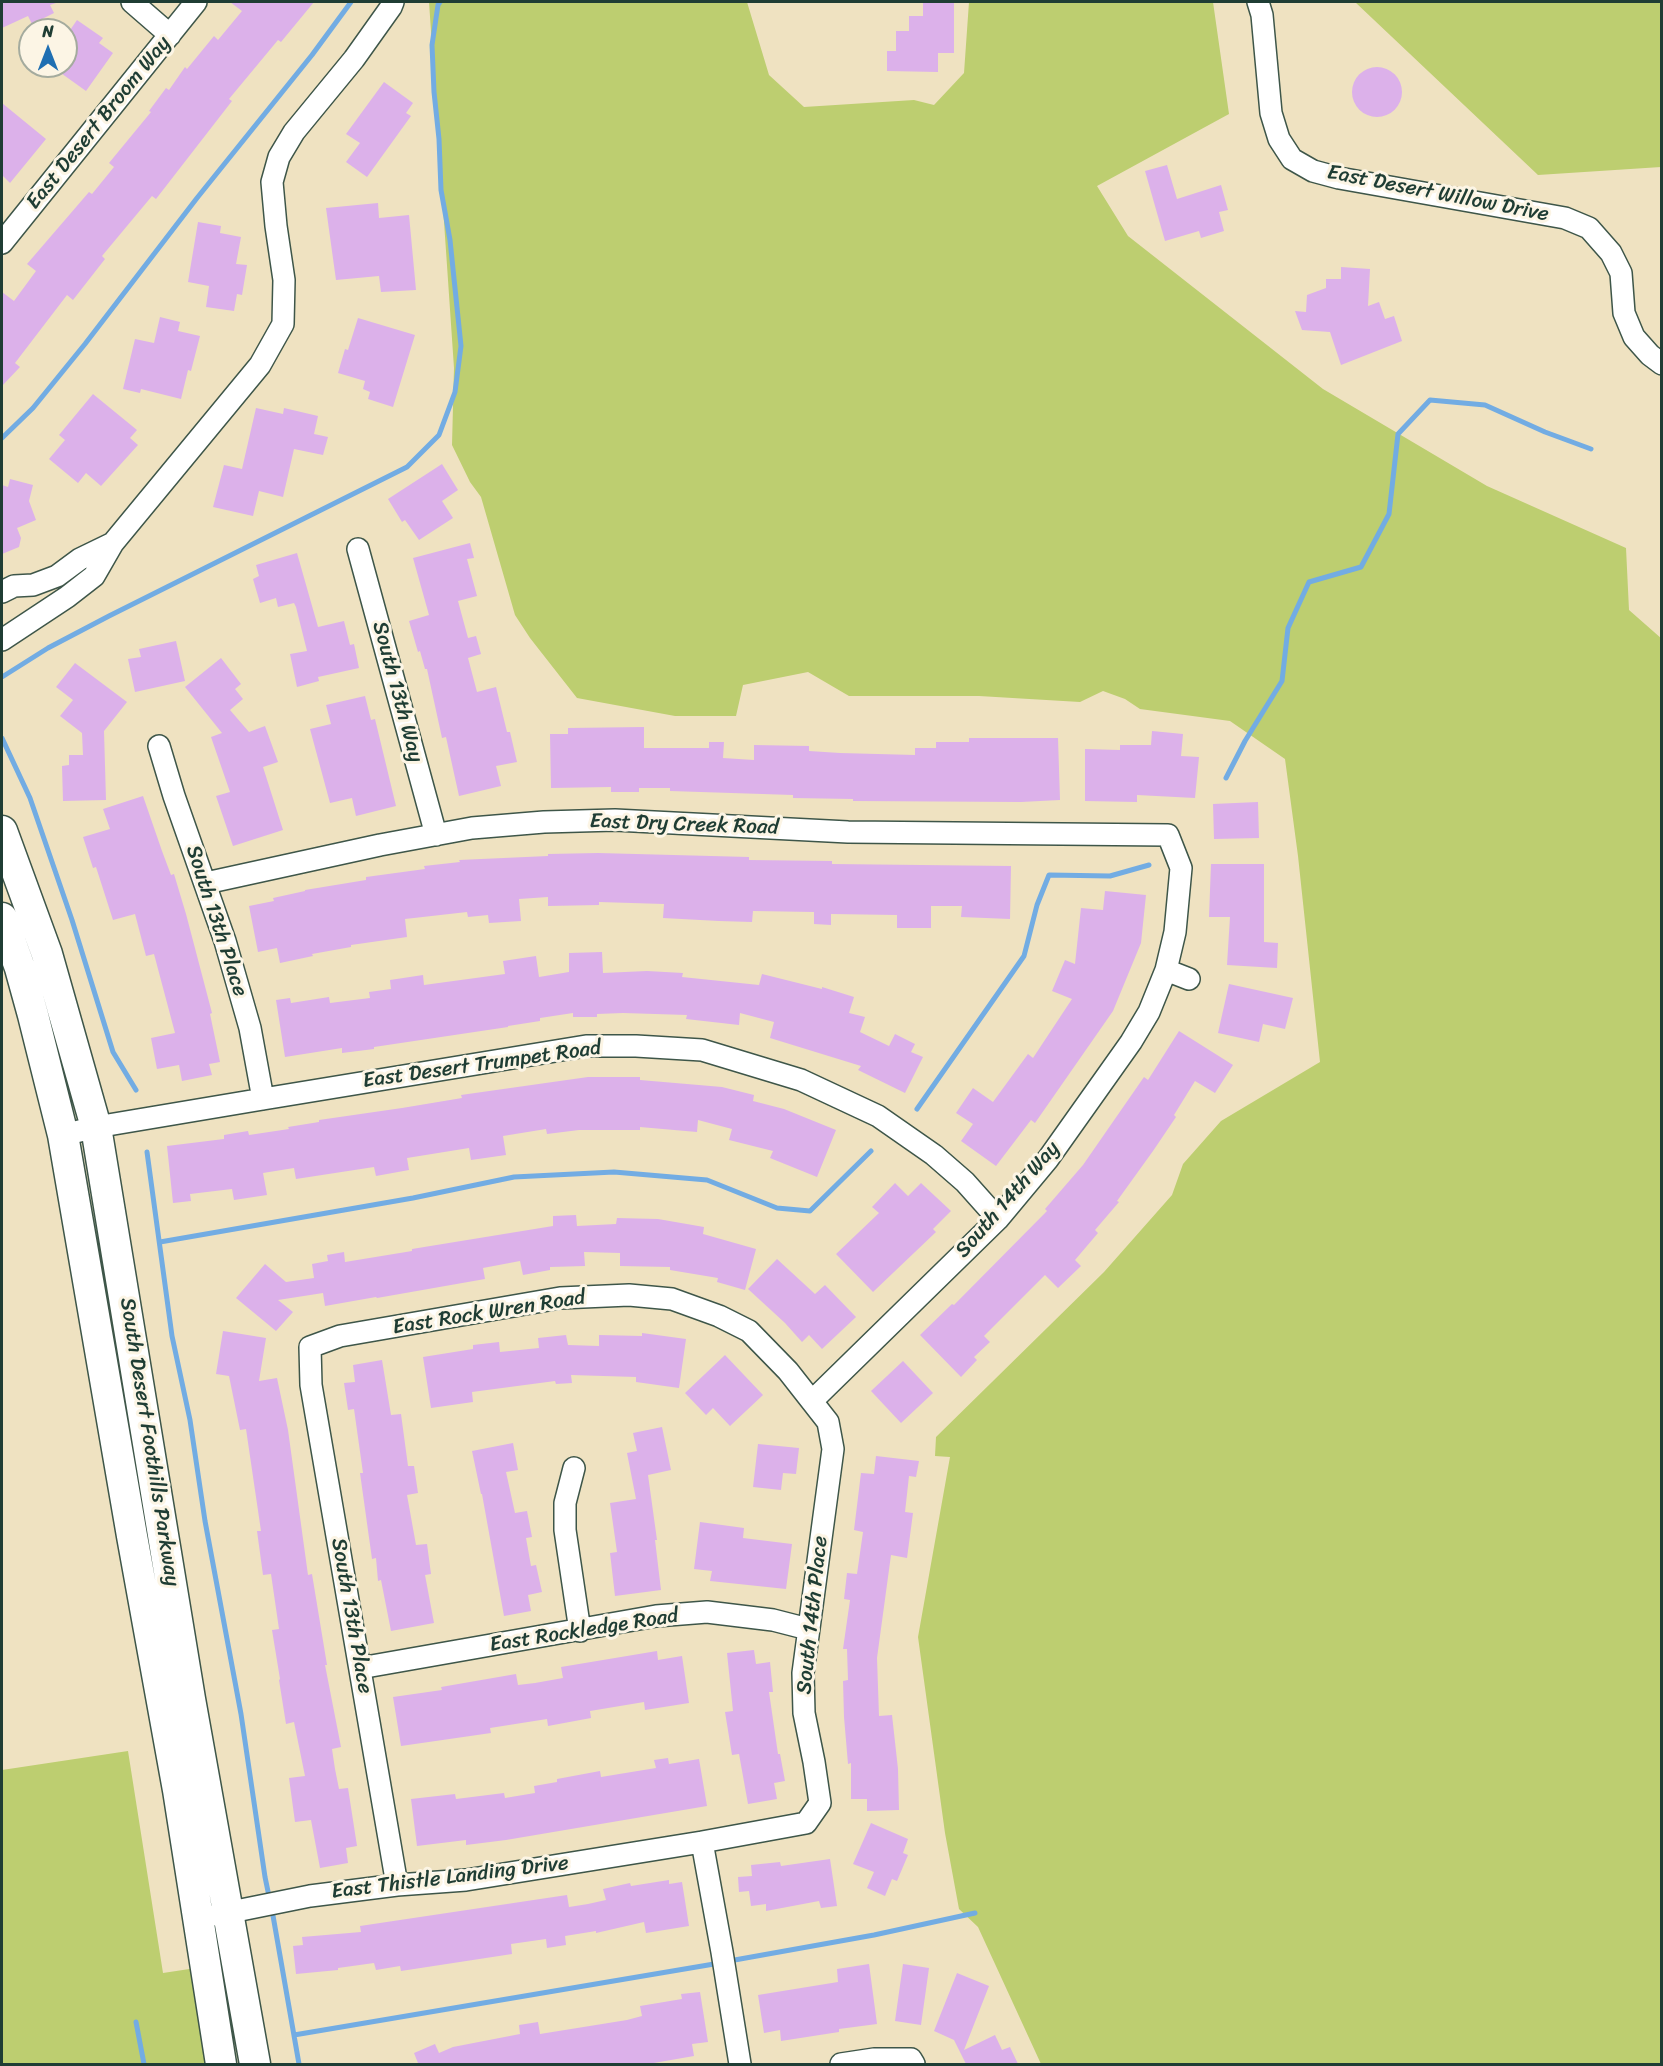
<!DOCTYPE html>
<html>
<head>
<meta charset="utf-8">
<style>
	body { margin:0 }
	#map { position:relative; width:1663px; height:2066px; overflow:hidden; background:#efe2c1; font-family:Sriracha,sans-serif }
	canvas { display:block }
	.frame { position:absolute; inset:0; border:3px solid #1f3d34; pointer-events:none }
	.north { position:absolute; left:18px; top:18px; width:60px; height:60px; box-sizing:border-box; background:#fcf5e5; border:2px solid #a4ab9e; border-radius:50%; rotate:0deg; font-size:16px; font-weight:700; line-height:24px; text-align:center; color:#1f3d34 }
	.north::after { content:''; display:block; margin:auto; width:21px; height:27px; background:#1f6fb2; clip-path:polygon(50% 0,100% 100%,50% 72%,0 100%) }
</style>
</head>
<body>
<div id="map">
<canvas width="1663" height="2066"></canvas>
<div class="frame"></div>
<div class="north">N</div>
</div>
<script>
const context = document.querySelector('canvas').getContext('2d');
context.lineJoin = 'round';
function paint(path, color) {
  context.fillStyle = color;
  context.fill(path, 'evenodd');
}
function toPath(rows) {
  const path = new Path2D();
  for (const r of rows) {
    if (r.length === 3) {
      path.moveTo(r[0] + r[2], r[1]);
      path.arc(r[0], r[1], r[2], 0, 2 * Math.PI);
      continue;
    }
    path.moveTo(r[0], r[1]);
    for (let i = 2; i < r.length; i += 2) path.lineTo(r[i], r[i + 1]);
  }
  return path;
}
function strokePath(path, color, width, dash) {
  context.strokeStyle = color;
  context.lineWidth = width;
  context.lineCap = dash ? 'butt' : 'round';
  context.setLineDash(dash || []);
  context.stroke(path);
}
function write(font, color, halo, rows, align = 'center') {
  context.font = font + ' Sriracha,sans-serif';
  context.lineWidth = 6;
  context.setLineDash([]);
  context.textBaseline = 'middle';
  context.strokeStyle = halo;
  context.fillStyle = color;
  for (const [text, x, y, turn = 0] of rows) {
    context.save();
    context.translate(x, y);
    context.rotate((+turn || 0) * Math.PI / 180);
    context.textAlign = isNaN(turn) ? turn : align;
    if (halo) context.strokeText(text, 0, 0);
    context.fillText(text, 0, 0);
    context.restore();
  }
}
const green = toPath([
	[429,2,747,2,769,75,804,107,914,100,934,105,964,73,969,2,1213,2,1229,114,1097,186,1128,236,1323,389,1487,486,1626,548,1629,610,1662,639,1661,2064,1041,2064,978,1927,959,1909,945,1833,918,1637,950,1457,935,1456,936,1437,1104,1272,1172,1195,1183,1164,1221,1121,1320,1062,1298,856,1285,759,1230,721,1140,709,1125,699,1103,691,1080,702,979,696,849,696,808,672,743,685,736,716,675,716,577,698,530,638,515,615,481,497,470,482,452,445,454,368],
	[1355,2,1661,2,1661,167,1538,175],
	[128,1751,163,1973,196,1968,212,2064,2,2064,2,1770]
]);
const stream = toPath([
	[2,438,33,408,85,344,197,198,312,55,351,2],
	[2,677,48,648,109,616,407,467,439,435,455,392,461,346,450,240,441,190,439,139,434,92,432,45,438,5,440,2],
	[2,738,30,798,72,920,113,1052,136,1090],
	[1226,778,1245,741,1282,681,1288,628,1309,582,1361,567,1389,514,1398,434,1430,400,1485,405,1545,432,1591,449],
	[917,1109,1024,956,1037,905,1049,875,1110,876,1149,865],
	[147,1152,172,1336,190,1420,205,1521,241,1714,265,1877,270,1901],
	[160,1242,413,1198,514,1177,614,1172,707,1180,777,1208,810,1211,871,1151],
	[272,1910,299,2064],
	[729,1961,874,1935,975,1913],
	[136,2022,144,2064],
	[294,2035,720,1963]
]);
const building = toPath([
	[2,2,59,2,50,5,54,13,32,24,28,16,2,28],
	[230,2,314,2,281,42,278,40,229,99,232,101,156,199,152,196,102,256,105,259,73,300,67,295,15,363,20,367,2,386,2,292,14,301,36,271,27,264,89,192,92,194,114,167,109,163,151,112,149,111,166,88,169,90,185,67,187,69,214,36,218,40,242,11],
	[923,2,954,2,954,53,938,53,938,72,887,71,887,51,896,51,896,31,909,31,909,16,923,16],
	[77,20,103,38,99,43,113,53,86,91,51,66,66,66,66,36],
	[1377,92,25],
	[384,82,413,103,406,113,411,116,367,177,346,162,360,143,346,134],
	[2,103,46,139,10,183,2,175],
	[1167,165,1177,199,1221,185,1228,210,1219,212,1224,231,1201,238,1199,231,1165,241,1145,171],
	[378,203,379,218,409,215,416,290,381,292,379,276,336,280,326,208],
	[198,222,221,226,220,233,241,237,236,264,247,265,242,295,237,294,234,311,206,307,209,286,188,282],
	[1341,267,1370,269,1368,306,1379,302,1385,319,1394,316,1402,341,1341,365,1330,332,1302,330,1295,311,1306,312,1307,295,1326,288,1326,279,1341,279],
	[160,317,180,322,178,331,200,336,191,371,188,370,181,399,141,389,140,393,123,389,135,339,154,343],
	[358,318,415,335,393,407,368,399,370,392,363,389,365,381,338,373,345,349,348,350],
	[93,394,137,430,130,438,138,445,101,486,86,473,78,483,49,459,65,440,59,435],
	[256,408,283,414,284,408,318,416,314,434,328,437,323,455,294,449,283,497,259,491,253,516,213,507,224,465,242,469],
	[442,464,458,490,442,501,453,518,419,540,405,520,402,522,388,499],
	[10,479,33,485,29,501,36,520,17,528,21,538,19,547,2,554,2,485,8,487],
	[470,543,474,558,467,559,477,596,458,601,468,638,476,636,481,654,468,658,477,692,496,687,507,732,510,732,517,762,496,766,501,786,459,796,446,737,442,738,427,669,425,669,420,651,418,652,409,621,429,615,413,558],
	[297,553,318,627,344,621,350,645,354,644,359,668,318,677,319,681,297,687,290,654,307,651,296,607,294,603,278,607,276,598,260,603,253,579,259,576,256,565],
	[176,641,185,681,135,692,128,659,141,657,139,649],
	[221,658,241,684,235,689,243,699,230,710,249,732,265,726,278,762,263,767,283,830,233,846,216,796,230,792,211,737,222,733,185,687],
	[75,663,127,702,104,731,106,800,63,801,62,766,69,765,69,755,83,755,82,733,60,716,73,700,56,687],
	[365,696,371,720,375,719,396,806,356,816,352,798,330,803,310,729,331,724,326,705],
	[644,727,644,748,709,748,709,742,724,742,723,758,754,760,754,745,809,746,809,751,840,753,915,755,915,748,936,748,936,742,969,742,969,738,1058,738,1060,800,1021,802,853,801,853,799,793,798,793,795,670,791,670,788,639,788,639,792,611,792,611,787,551,788,550,734,568,734,568,728],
	[1152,731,1183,734,1181,756,1199,757,1195,798,1137,795,1137,802,1085,801,1085,749,1120,750,1120,745,1151,745],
	[143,796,162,851,171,875,174,874,186,914,212,1013,210,1014,220,1062,209,1064,212,1075,182,1081,179,1065,157,1069,151,1038,175,1033,154,954,146,956,135,914,113,920,96,867,93,868,83,837,110,829,103,809],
	[1258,802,1259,838,1214,839,1213,804],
	[598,853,749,857,749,860,832,861,832,864,1011,866,1010,919,961,917,962,906,931,906,931,928,897,928,897,915,831,914,831,925,814,924,814,912,753,911,752,922,719,921,663,918,664,904,599,902,599,905,548,906,548,897,519,899,521,921,489,923,488,915,468,917,467,912,405,919,407,937,351,945,351,947,312,954,313,956,280,963,277,948,258,952,249,906,274,901,273,898,305,891,305,890,366,880,366,877,425,869,424,866,460,862,459,860,548,856,548,854],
	[1211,864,1264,864,1264,942,1278,943,1277,968,1227,965,1230,917,1209,917],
	[1105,891,1146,895,1141,943,1113,1011,1035,1123,1031,1120,996,1166,961,1141,973,1124,956,1113,973,1088,993,1102,1028,1054,1033,1058,1072,999,1052,991,1065,960,1075,964,1081,908,1103,910],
	[602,952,603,973,647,971,683,973,682,977,759,985,762,974,822,989,822,987,854,997,849,1013,865,1017,860,1032,889,1046,895,1034,915,1044,911,1052,923,1057,905,1093,858,1070,861,1066,770,1038,774,1022,740,1013,739,1025,686,1019,687,1015,623,1013,597,1014,597,1017,573,1017,573,1013,540,1018,540,1021,508,1026,508,1027,374,1047,374,1049,342,1053,342,1048,285,1057,276,1000,290,998,291,1003,329,997,330,1003,370,998,369,992,391,989,390,980,423,975,424,985,505,974,503,961,536,956,539,977,569,972,569,953],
	[1229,984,1293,998,1285,1029,1263,1024,1259,1042,1218,1033],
	[1179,1031,1233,1065,1215,1093,1195,1081,1174,1115,1176,1117,1153,1151,1117,1201,1119,1202,1095,1230,1098,1233,1075,1260,1081,1266,1058,1288,1045,1275,984,1336,990,1342,974,1357,977,1360,961,1377,920,1335,952,1304,954,1305,1047,1211,1045,1209,1083,1165,1144,1077,1148,1080],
	[588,1077,640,1077,640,1080,722,1087,754,1095,753,1101,784,1109,836,1130,817,1177,770,1158,773,1151,729,1140,732,1129,698,1120,697,1132,640,1127,640,1130,579,1130,547,1134,546,1129,503,1136,506,1155,471,1160,469,1148,407,1158,409,1170,376,1176,374,1167,296,1179,294,1168,263,1173,267,1195,234,1200,232,1189,190,1194,191,1201,173,1203,167,1146,224,1139,224,1135,248,1131,249,1135,289,1129,288,1127,319,1122,319,1120,402,1108,462,1098,461,1095],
	[895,1183,908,1196,921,1183,951,1211,933,1229,936,1232,873,1292,836,1254,879,1213,872,1207],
	[576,1215,577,1226,616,1224,617,1218,658,1219,704,1227,703,1234,756,1249,745,1290,717,1282,718,1278,670,1270,670,1267,620,1266,620,1253,584,1252,585,1266,550,1267,550,1270,523,1275,520,1261,483,1268,485,1279,377,1298,376,1297,325,1306,323,1293,278,1300,293,1312,276,1331,236,1298,265,1264,286,1282,314,1278,312,1264,328,1261,327,1255,344,1252,345,1262,412,1251,412,1249,553,1226,553,1216],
	[777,1259,815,1294,825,1285,856,1317,822,1349,809,1335,802,1342,785,1323,748,1289],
	[223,1331,266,1338,259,1381,277,1378,288,1430,308,1575,312,1574,327,1665,325,1665,341,1747,332,1749,335,1769,339,1789,348,1788,357,1846,346,1848,348,1863,320,1868,311,1820,295,1822,289,1778,305,1776,294,1722,286,1724,279,1680,280,1679,272,1630,279,1629,271,1574,263,1575,257,1531,261,1531,246,1429,240,1430,229,1376,216,1374],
	[642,1333,686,1339,679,1388,636,1382,636,1377,571,1375,572,1383,556,1384,555,1381,472,1392,473,1402,431,1408,423,1357,473,1349,473,1345,499,1342,500,1352,539,1348,538,1338,566,1335,568,1345,599,1346,599,1335,642,1336],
	[725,1355,763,1395,730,1426,713,1408,706,1415,685,1393],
	[382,1360,391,1415,401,1414,408,1466,414,1466,418,1493,407,1495,416,1545,427,1544,431,1574,425,1575,434,1623,391,1631,381,1580,378,1581,376,1558,372,1559,360,1473,363,1473,354,1409,348,1410,344,1383,355,1382,353,1365],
	[903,1361,933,1393,901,1423,871,1391],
	[662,1427,671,1470,648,1475,657,1540,655,1540,661,1590,615,1596,610,1553,617,1552,610,1503,636,1499,627,1453,637,1451,633,1433],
	[513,1443,518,1470,506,1472,515,1513,527,1511,532,1537,526,1538,531,1566,536,1565,542,1592,528,1595,531,1611,504,1616,482,1494,481,1494,472,1451],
	[758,1444,799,1448,796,1474,783,1473,781,1490,753,1487],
	[876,1456,919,1461,916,1477,909,1476,905,1512,913,1513,907,1558,891,1555,877,1658,879,1716,892,1715,898,1769,899,1810,867,1811,867,1799,851,1799,851,1763,848,1764,844,1717,843,1681,848,1680,847,1649,843,1649,850,1600,844,1599,847,1573,857,1574,863,1532,854,1530,861,1473,874,1474],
	[700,1522,744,1528,743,1538,792,1544,786,1589,710,1581,712,1571,694,1569],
	[754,1650,756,1664,770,1662,773,1692,769,1692,778,1754,780,1754,785,1781,774,1783,777,1799,748,1804,739,1754,732,1755,725,1712,733,1711,727,1653],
	[657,1651,658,1660,682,1656,689,1703,645,1710,644,1702,590,1711,591,1718,548,1726,547,1719,490,1728,491,1733,401,1746,393,1697,442,1690,441,1687,516,1674,518,1685,535,1683,563,1678,561,1667],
	[668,1758,669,1764,699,1759,707,1806,506,1840,466,1845,466,1840,417,1846,411,1799,455,1794,456,1799,504,1793,505,1798,535,1793,534,1786,557,1782,557,1779,600,1771,601,1777,656,1768,654,1760],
	[871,1823,908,1839,903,1853,908,1855,897,1881,892,1879,885,1896,867,1888,874,1872,853,1864],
	[830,1859,837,1906,821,1908,819,1901,766,1911,766,1904,751,1906,749,1891,739,1892,738,1877,752,1876,751,1865,780,1862,781,1866],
	[669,1880,669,1884,682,1882,689,1926,646,1933,644,1922,596,1933,596,1931,565,1936,566,1945,547,1948,546,1939,511,1944,512,1954,401,1971,400,1966,376,1970,374,1963,338,1968,338,1970,296,1974,293,1946,303,1945,302,1937,361,1932,360,1926,567,1895,569,1907,588,1904,606,1900,603,1889,630,1883,631,1886],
	[869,1964,877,2024,839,2029,839,2032,781,2041,780,2030,764,2033,758,1995,838,1982,837,1969],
	[903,1964,929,1968,921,2025,895,2021],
	[957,1973,989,1986,964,2050,995,2035,1002,2050,1010,2047,1018,2064,966,2064,954,2040,934,2031],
	[700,1992,708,2042,692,2044,694,2056,648,2064,414,2064,418,2063,414,2053,435,2044,439,2053,453,2047,520,2034,519,2025,538,2022,540,2034,627,2020,642,2016,640,2006,682,1999,681,1994]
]);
const street = toPath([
	[132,2,170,35],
	[1258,2,1262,15,1271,113,1279,139,1292,159,1313,171,1339,178,1565,218,1589,228,1611,253,1621,273,1624,313,1634,337,1650,355,1662,364],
	[2,243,196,2],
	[358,549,436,835],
	[2,592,14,586,33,585,57,576,80,559,113,543],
	[2,640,67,597,94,576,113,543,260,365,283,324,284,280,276,226,272,182,279,157,294,132,354,59,391,7,393,2],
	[159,746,174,796,225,941,250,1028,263,1099],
	[206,883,380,845,472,828,544,822,615,820,848,832,1168,835,1181,868,1175,932,1166,970,1149,1012,1131,1042,1048,1159,998,1219,812,1401],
	[1166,970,1189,979],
	[63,1135,96,1127,263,1099,586,1046,636,1046,702,1050,801,1080,878,1116,934,1155,965,1182,998,1219],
	[574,1468,565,1503,565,1530,580,1631],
	[360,1668,656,1616,707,1612,773,1620,808,1629],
	[397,1885,311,1385,310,1347,340,1336,560,1298,629,1295,672,1299,719,1316,749,1331,788,1371,828,1422,833,1449,803,1673,804,1713,814,1762,820,1803,806,1823,702,1842,722,1952,740,2064],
	[216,1915,310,1896,397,1885,466,1880,702,1842],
	[841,2064,874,2059,911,2059,914,2064]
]);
const secondary = toPath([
	[2,831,47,954,96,1127,190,1699,255,2064],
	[2,918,20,968,33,1015,63,1135,132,1536,178,1790,221,2064]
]);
const streetNames = [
	["East Desert Broom Way",99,123,-51],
	["East Desert Willow Drive",1438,194,11],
	["South 13th Way",397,692,75],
	["East Dry Creek Road",684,825,2],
	["South 13th Place",216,921,72],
	["East Desert Trumpet Road",482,1065,-8],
	["South 14th Way",1008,1200,-49],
	["East Rock Wren Road",489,1313,-9],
	["South Desert Foothills Parkway",149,1442,81],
	["South 14th Place",813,1615,-84],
	["South 13th Place",351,1616,80],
	["East Rockledge Road",584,1631,-9],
	["East Thistle Landing Drive",450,1878,-7]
];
paint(green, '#bdce70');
strokePath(stream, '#72ace3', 5);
paint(building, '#dcb1ea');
strokePath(street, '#3e5649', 24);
strokePath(secondary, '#3e5649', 33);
strokePath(street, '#fff', 21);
strokePath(secondary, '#fff', 30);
write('21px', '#1f3d34', '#fcf5e5', streetNames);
</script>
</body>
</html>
